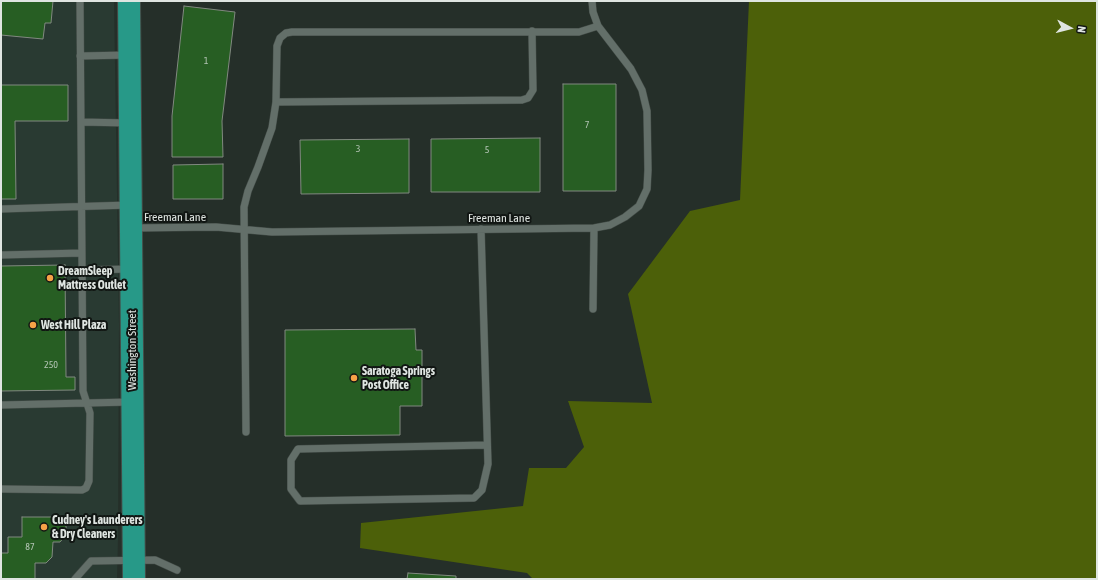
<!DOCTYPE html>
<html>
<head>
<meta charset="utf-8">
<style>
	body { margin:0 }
	#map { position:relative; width:1098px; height:580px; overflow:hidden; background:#252f29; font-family:"Asap Condensed",sans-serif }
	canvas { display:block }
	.frame { position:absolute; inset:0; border:2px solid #dfe5e1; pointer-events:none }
	.north { position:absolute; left:1050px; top:8px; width:40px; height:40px; -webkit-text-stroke:3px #111613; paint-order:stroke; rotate:97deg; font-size:11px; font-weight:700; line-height:16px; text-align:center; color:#dfe5e1 }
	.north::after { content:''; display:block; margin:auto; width:14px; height:18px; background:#dfe5e1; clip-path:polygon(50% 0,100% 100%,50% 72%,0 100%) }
</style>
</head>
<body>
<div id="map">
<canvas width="1098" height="580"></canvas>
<div class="frame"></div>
<div class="north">N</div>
</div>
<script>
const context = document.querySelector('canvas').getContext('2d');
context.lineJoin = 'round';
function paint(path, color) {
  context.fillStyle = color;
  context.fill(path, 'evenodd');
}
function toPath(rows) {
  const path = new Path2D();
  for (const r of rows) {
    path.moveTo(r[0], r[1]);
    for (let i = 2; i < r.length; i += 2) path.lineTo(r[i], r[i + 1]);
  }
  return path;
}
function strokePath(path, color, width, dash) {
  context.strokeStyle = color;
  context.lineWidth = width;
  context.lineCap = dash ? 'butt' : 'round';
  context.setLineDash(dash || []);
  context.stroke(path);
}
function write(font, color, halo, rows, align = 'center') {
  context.font = font + ' "Asap Condensed",sans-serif';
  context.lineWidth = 4;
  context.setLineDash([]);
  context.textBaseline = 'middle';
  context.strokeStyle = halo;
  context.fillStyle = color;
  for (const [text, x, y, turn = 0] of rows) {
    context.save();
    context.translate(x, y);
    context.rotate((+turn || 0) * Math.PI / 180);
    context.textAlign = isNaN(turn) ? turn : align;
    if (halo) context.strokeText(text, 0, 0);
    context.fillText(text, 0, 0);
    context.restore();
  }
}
const built = toPath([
	[1,1,114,1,119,324,118,539,117,579,1,579]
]);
const forest = toPath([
	[749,1,1097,1,1097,579,533,579,527,573,360,548,361,523,523,506,529,468,566,468,584,447,568,401,652,403,628,294,690,211,740,200]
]);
const building = toPath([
	[1,1,53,1,51,23,45,23,43,39,1,35,1,1],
	[184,6,235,12,222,121,223,157,172,157,172,116,184,6],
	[563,84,616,84,616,191,563,191,563,84],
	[1,85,68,85,68,121,15,121,16,199,1,199,1,85],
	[540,138,540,192,431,192,431,139,540,138],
	[409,139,409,193,301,194,300,140,409,139],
	[223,164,223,199,173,199,173,165,223,164],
	[65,265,66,377,75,377,75,390,1,391,1,266,65,265],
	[415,329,416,350,422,350,422,406,400,406,400,435,285,436,285,330,415,329],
	[22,517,66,517,66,535,60,542,53,542,52,557,46,563,35,563,35,579,1,579,1,553,8,553,8,537,22,537,22,517],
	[408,573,456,576,456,579,407,579,408,573]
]);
const lane = toPath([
	[80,56,127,55],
	[276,102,522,100,528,98,533,90,532,31],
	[81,122,128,123],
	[1,209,129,205],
	[133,228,216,227,272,232,594,228,610,225,625,217,639,206,647,189,648,170,647,111,642,90,631,69,598,26,593,12,592,1],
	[481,229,488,464,482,490,474,498,300,501,291,489,291,460,298,449,487,445],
	[1,255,82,253],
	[82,270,130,269],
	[593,309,594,228],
	[1,405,130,402],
	[246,432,244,207,248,191,258,167,272,128,276,102,277,46,280,38,286,33,292,32,579,32,598,26],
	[1,489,82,490,86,488,89,481,90,413,83,391,80,1],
	[75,579,91,561,155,560,177,570]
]);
const highway = toPath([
	[129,1,134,579]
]);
const markers = [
	[50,278,4,"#f6a247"],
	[33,325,4,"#f6a247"],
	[354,378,4,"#f6a247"],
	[44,527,4,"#f6a247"]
];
const numberNames = [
	["1",206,61],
	["7",587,125],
	["3",358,149],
	["5",487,150],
	["250",51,365],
	["87",30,547]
];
const streetNames = [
	["Freeman Lane",175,217],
	["Freeman Lane",499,218],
	["Washington Street",132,350,-90]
];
const poiNames = [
	["DreamSleep",58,271],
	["Mattress Outlet",58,285],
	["West Hill Plaza",41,325],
	["Saratoga Springs",362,371],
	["Post Office",362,385],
	["Cudney's Launderers",52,520],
	["& Dry Cleaners",52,534]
];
paint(built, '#293a32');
paint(forest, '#4c6009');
paint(building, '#275e23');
strokePath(building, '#818980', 1);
strokePath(lane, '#444d48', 8);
strokePath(highway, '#444d48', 24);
strokePath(lane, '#636f69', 7);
strokePath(highway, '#279988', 22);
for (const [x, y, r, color] of markers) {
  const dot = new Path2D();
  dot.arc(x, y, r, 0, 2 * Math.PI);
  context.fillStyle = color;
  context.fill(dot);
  strokePath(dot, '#111613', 1.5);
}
write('10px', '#b1c3b2', null, numberNames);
write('12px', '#dfe5e1', '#111613', streetNames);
write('bold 12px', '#dfe5e1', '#111613', poiNames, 'left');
</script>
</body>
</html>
